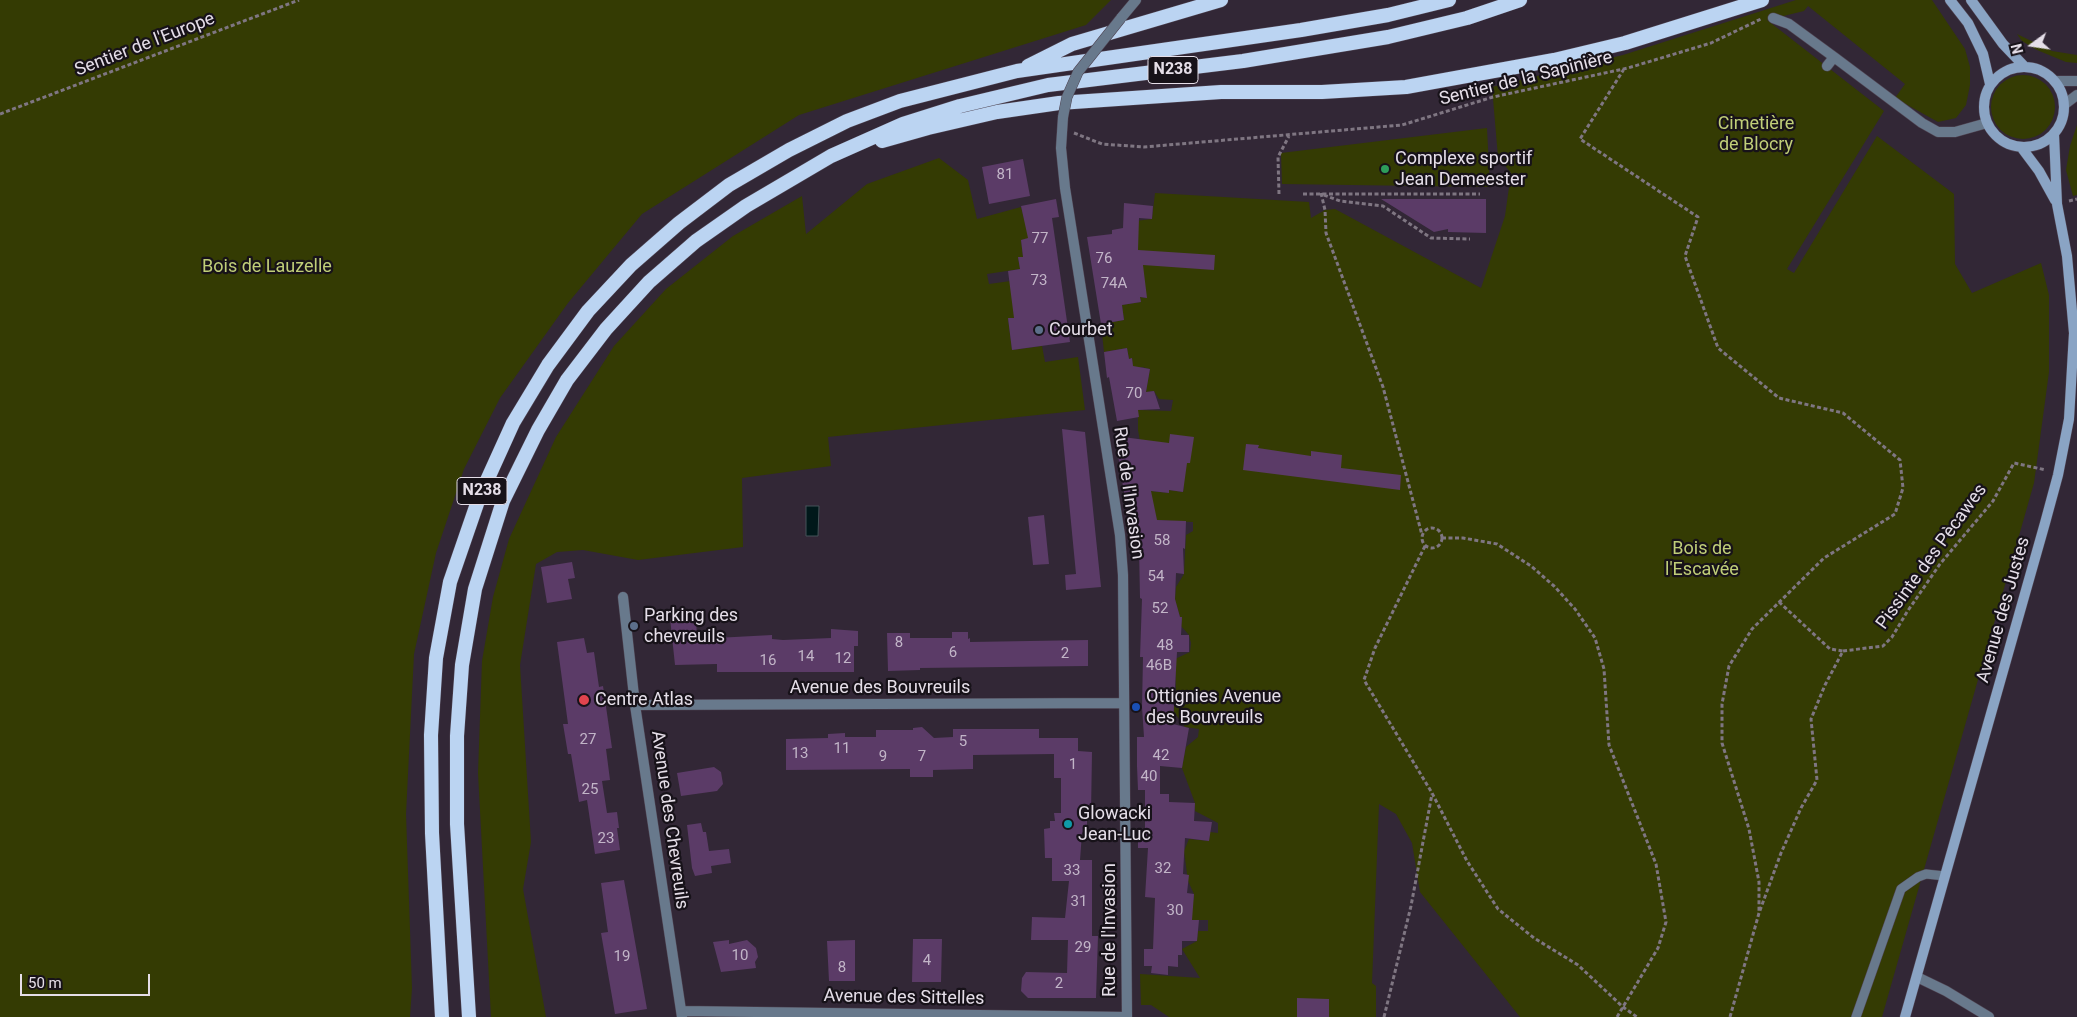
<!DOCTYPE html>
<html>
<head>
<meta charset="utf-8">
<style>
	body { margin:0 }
	#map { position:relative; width:2077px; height:1017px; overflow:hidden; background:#322736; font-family:Roboto,sans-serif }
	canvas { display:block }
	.north { position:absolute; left:2007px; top:20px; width:50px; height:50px; -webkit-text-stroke:4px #171219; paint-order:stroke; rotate:256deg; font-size:14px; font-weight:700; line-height:20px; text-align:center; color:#e5dee8 }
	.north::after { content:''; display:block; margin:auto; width:18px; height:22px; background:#e5dee8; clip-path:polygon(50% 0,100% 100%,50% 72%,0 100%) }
	.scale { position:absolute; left:20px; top:974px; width:130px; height:22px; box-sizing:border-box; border:2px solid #e5dee8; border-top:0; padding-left:6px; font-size:15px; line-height:18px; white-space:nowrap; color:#e5dee8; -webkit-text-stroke:4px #171219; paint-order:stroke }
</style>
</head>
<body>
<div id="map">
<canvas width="2077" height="1017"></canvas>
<div class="north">N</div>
<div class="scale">50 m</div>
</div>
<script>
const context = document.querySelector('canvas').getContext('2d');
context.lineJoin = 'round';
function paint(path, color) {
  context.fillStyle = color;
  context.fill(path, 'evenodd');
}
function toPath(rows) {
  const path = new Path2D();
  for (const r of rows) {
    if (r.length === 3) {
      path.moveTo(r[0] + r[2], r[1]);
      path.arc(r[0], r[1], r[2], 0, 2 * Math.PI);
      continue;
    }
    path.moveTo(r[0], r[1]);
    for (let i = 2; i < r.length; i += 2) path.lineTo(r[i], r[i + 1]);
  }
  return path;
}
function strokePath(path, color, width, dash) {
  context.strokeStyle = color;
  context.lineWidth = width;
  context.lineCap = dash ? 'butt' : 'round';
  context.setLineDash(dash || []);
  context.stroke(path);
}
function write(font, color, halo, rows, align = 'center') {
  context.font = font + ' Roboto,sans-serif';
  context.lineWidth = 4.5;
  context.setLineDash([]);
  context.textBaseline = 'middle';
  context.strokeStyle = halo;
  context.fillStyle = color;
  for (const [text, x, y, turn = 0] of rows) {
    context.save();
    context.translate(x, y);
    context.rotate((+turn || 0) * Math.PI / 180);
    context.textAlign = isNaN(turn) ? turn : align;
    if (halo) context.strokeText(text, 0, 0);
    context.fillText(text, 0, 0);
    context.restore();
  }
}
const green = toPath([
	[0,0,1111,0,1086,25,799,115,642,214,568,303,500,398,464,469,436,553,414,654,406,814,412,988,410,1017,0,1017],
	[1796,0,1932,0,1965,49,1970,67,1970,85,1966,105,1956,118,1938,122,1895,98,1905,84,1808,6,1804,11,1767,20,1884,111,1787,269,1794,273,1877,136,1954,194,1955,264,1972,293,2041,263,2049,295,2049,372,2034,483,1882,1017,1520,1017,1420,892,1412,843,1396,814,1379,804,1372,983,1376,986,1376,1017,1169,1017,1151,1005,1141,1005,1140,974,1200,978,1182,949,1197,941,1198,931,1208,931,1208,920,1181,920,1183,900,1194,900,1194,894,1188,881,1184,851,1189,839,1209,841,1210,832,1218,833,1218,823,1195,811,1195,803,1182,768,1186,747,1198,737,1199,729,1185,727,1174,712,1174,693,1176,693,1175,659,1190,652,1191,643,1189,635,1181,626,1182,617,1180,617,1175,599,1176,587,1184,574,1186,535,1193,531,1193,522,1151,520,1151,491,1169,493,1169,490,1183,492,1184,487,1143,458,1138,430,1138,410,1171,411,1173,400,1159,399,1154,391,1146,392,1150,369,1142,367,1133,370,1132,358,1129,359,1127,348,1104,352,1101,324,1124,320,1122,305,1141,302,1140,297,1146,298,1140,250,1138,250,1127,222,1152,219,1155,193,1309,202,1311,218,1325,210,1335,209,1481,288,1505,216,1511,173,1498,157,1492,87,1623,55],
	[2017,34,2052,51,2077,55,2077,63,2066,62,2037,50,2022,41],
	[2023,107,32],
	[2077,125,2077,195,2073,196,2066,170,2070,146],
	[1487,128,1490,187,1282,184,1281,153],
	[939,158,968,180,977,219,1021,207,1024,219,1028,218,1032,238,1021,240,1023,257,1018,258,1020,269,987,274,989,284,1018,280,1014,318,1008,319,1012,350,1042,346,1045,362,1078,357,1085,410,828,437,831,466,742,478,743,547,638,560,583,550,557,552,536,564,520,665,531,842,523,889,546,1017,491,1017,478,773,482,661,493,597,509,539,556,437,614,346,666,289,733,236,802,196,806,234,867,184]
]);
const water = toPath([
	[806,506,819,506,818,536,806,536,806,506]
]);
const building = toPath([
	[1023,159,1030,196,989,204,982,167],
	[1056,199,1059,217,1052,218,1070,342,1012,350,1008,318,1014,318,1008,271,1020,269,1018,257,1023,257,1021,240,1028,238,1021,206],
	[1381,199,1486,199,1486,233,1448,232,1448,229,1434,232],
	[1124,203,1153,206,1152,219,1139,218,1138,250,1215,255,1214,270,1143,265,1147,298,1140,297,1141,302,1122,305,1124,320,1101,324,1087,237,1112,234,1112,230,1123,228],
	[1127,348,1129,359,1132,358,1133,366,1150,369,1146,392,1154,391,1160,409,1138,410,1139,417,1117,421,1109,377,1107,378,1104,352],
	[1062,429,1085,432,1101,587,1066,590,1065,575,1076,574],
	[1170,434,1194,437,1190,463,1187,463,1183,492,1169,490,1169,493,1151,491,1157,520,1186,521,1185,549,1183,548,1184,574,1176,573,1175,599,1180,617,1182,617,1181,635,1189,635,1189,652,1177,652,1173,724,1189,728,1182,768,1160,766,1160,794,1169,794,1169,802,1195,803,1194,821,1212,822,1209,841,1185,838,1183,874,1189,875,1187,893,1194,894,1192,920,1199,920,1197,941,1182,941,1182,955,1178,955,1178,967,1168,966,1168,975,1151,973,1152,966,1144,966,1144,949,1153,949,1155,898,1145,897,1148,848,1138,848,1138,832,1145,832,1145,790,1138,790,1137,766,1137,737,1144,737,1142,707,1143,657,1140,657,1142,599,1140,598,1139,547,1137,536,1131,537,1115,436,1169,443],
	[1246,444,1259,445,1258,448,1311,456,1311,451,1342,455,1341,468,1401,475,1400,490,1243,470],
	[1044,515,1049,564,1033,565,1028,517],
	[572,562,575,578,568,579,572,599,547,603,541,567],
	[696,617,697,639,772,635,772,639,783,640,831,638,831,629,858,631,858,646,854,646,854,672,717,672,717,664,675,665,670,618],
	[952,632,968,632,968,639,970,638,970,642,1088,640,1088,666,920,668,920,670,888,671,887,633,910,633,910,638,952,638],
	[584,638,587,653,594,652,599,687,603,686,612,748,606,749,610,780,602,781,607,813,617,812,619,828,617,828,620,850,595,854,587,800,579,802,571,754,568,754,563,724,568,724,557,642],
	[922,727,934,738,953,737,953,729,1039,729,1039,738,1078,738,1078,751,1092,752,1091,814,1087,814,1087,827,1082,833,1080,860,1092,860,1092,936,1098,936,1096,998,1028,998,1021,991,1022,978,1026,972,1067,973,1068,940,1031,940,1032,917,1065,918,1069,881,1052,881,1052,858,1045,858,1044,829,1050,828,1050,821,1055,821,1054,813,1061,813,1061,778,1054,778,1054,754,973,755,973,769,933,770,933,777,910,777,910,769,786,770,786,739,828,738,828,734,845,733,845,737,876,737,876,730,913,730,913,728],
	[714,767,721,772,723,784,717,791,681,796,677,773],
	[701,823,703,832,706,832,709,851,729,849,731,863,711,866,712,873,695,876,692,868,687,825],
	[624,880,647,1009,615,1014,601,933,608,932,601,883],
	[913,939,942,939,941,982,912,982],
	[729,940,729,944,747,940,756,948,758,957,755,962,756,968,721,972,713,942],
	[855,940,855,981,829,981,827,941],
	[1297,998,1329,999,1329,1017,1297,1017]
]);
const path = toPath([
	[1624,69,1580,139,1698,217,1685,256,1718,348,1779,398,1843,413,1900,460,1903,488,1895,514,1824,558,1752,629,1729,666,1722,704,1722,743,1749,829,1759,882,1759,913],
	[0,114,299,0],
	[1074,133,1102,144,1144,147,1402,125,1493,97,1628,68,1711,43,1761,19],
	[1321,193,1325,210,1326,233,1383,387,1422,535],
	[1279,194,1278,157,1289,136],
	[1303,194,1480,194],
	[1324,195,1340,201,1383,206,1431,238,1470,239],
	[2069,201,2077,199],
	[1432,538,10],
	[1442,538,1463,538,1497,544,1531,566,1554,586,1575,609,1595,638,1604,669,1609,745,1656,864,1666,922,1658,948,1617,1017],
	[1425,546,1375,648,1364,680,1432,793,1467,861,1498,909,1534,938,1578,965,1623,1007,1637,1017],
	[1779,602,1830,649,1843,651],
	[1384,1017,1411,906,1432,794],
	[1730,1017,1759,913,1781,853,1801,808,1817,780,1811,719,1825,685,1843,651,1883,646,1892,637,1907,612,1940,564,1993,501,2014,463,2046,470]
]);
const service = toPath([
	[1856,1017,1901,889,1918,877,1926,874,1945,876]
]);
const minor = toPath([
	[1121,18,1136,0],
	[1773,18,1789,24,1834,57],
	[1827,66,1834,57,1922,123,1938,132,1955,132,1987,123],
	[2056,81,2077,81],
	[2065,104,2077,95],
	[1063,117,1061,148,1065,188,1120,535,1123,575,1127,1017],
	[623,597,635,705,682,1017],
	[635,705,1124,703],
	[1917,977,1946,991,1989,1017],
	[681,1011,1127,1017]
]);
const secondary = toPath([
	[1950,0,1968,23,1983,54,1990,84],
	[1971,0,2003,44,2024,66],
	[2024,107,40],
	[2021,147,2039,171,2055,200],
	[1905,1017,2045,523,2058,475,2069,419,2074,333,2067,256,2057,204,2054,134]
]);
const trunk = toPath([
	[1028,66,1072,44,1221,0],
	[882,141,928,128,997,112,1059,103,1221,92,1322,92,1406,87,1554,60,1625,43,1762,0],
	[442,1017,432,833,431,735,436,658,450,582,479,498,513,423,548,365,588,311,631,265,679,223,729,185,789,150,847,121,900,101,1017,71,1301,30,1388,15,1449,0],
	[469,1017,457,824,457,736,462,665,475,589,503,501,538,430,567,380,606,329,649,282,696,241,746,206,831,156,903,124,960,106,1048,85,1243,61,1388,37,1467,18,1520,0]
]);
const minorBridge = toPath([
	[1063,117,1067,97,1078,72,1121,18]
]);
const markers = [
	[1385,169,5,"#2e9e5b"],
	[1039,330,5,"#5c6f8a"],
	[634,626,5,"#5c6f8a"],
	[584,700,6,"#e0444e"],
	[1136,707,5,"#1a4fb4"],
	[1068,824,5,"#0f9aa8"]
];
const numberNames = [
	["81",1005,175],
	["77",1040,239],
	["76",1104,259],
	["73",1039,281],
	["74A",1114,284],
	["70",1134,394],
	["58",1162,541],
	["54",1156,577],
	["52",1160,609],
	["8",899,643],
	["48",1165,646],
	["6",953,653],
	["2",1065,654],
	["14",806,657],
	["12",843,659],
	["16",768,661],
	["46B",1159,666],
	["27",588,740],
	["5",963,742],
	["11",842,749],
	["13",800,754],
	["42",1161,756],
	["9",883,757],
	["7",922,757],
	["1",1073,765],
	["40",1149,777],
	["25",590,790],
	["23",606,839],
	["32",1163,869],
	["33",1072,871],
	["31",1079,902],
	["30",1175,911],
	["29",1083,948],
	["10",740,956],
	["19",622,957],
	["4",927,961],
	["8",842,968],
	["2",1059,984]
];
const shields = [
	[1173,70,50],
	[482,491,50]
];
const shieldNames = [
	["N238",1173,70],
	["N238",482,491]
];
const streetNames = [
	["Sentier de l'Europe",145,45,-21],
	["Sentier de la Sapinière",1526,79,-14],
	["Rue de l'Invasion",1128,493,82],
	["Pissinte des Pècawes",1932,557,-54],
	["Avenue des Justes",2004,610,-74],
	["Avenue des Bouvreuils",880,688],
	["Avenue des Chevreuils",669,820,82],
	["Rue de l'Invasion",1110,930,-90],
	["Avenue des Sittelles",904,998,1]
];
const parkNames = [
	["Cimetière",1756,124],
	["de Blocry",1756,145],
	["Bois de Lauzelle",267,267],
	["Bois de",1702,549],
	["l'Escavée",1702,570]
];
const poiNames = [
	["Complexe sportif",1395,159],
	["Jean Demeester",1395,180],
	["Courbet",1049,330],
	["Parking des",644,616],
	["chevreuils",644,637],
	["Ottignies Avenue",1146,697],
	["des Bouvreuils",1146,718],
	["Centre Atlas",595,700],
	["Glowacki",1078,814],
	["Jean-Luc",1078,835]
];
paint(green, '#343b03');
paint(water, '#00181a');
strokePath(water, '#455358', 1);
paint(building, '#5b3b67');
strokePath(service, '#4f4452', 10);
strokePath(minor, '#4f4452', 11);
strokePath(secondary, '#4f4452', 11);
strokePath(trunk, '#4f4452', 15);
strokePath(path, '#7f7682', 3, [4, 2.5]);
strokePath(service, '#68798c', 9);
strokePath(minor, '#68798c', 10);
strokePath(secondary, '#8aa4c4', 10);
strokePath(trunk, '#bbd4f2', 14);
strokePath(minorBridge, '#4f4452', 11, []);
strokePath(minorBridge, '#68798c', 10);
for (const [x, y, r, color] of markers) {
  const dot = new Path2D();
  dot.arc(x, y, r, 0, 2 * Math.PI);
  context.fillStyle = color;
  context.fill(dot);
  strokePath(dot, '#171219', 2);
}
write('15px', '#c2b5c8', null, numberNames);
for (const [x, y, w] of shields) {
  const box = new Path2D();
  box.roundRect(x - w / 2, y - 13.5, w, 27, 4);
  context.fillStyle = '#171219';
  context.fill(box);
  strokePath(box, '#e5dee8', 1);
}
write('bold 16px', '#e5dee8', null, shieldNames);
write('18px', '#e5dee8', '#171219', streetNames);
write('18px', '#c0ce78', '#171219', parkNames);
write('18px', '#e5dee8', '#171219', poiNames, 'left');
</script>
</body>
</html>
